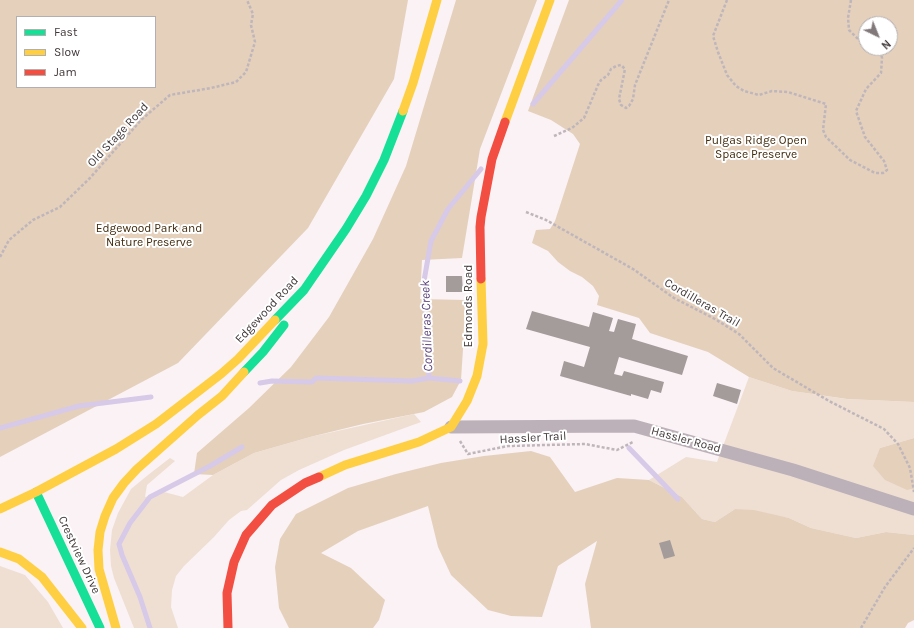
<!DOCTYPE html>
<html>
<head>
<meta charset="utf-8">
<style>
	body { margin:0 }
	#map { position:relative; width:914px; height:628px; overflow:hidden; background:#faf2f4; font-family:Karla,sans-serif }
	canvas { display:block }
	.legend { position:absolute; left:16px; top:16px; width:140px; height:72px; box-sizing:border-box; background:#fff; border:1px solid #b3afaf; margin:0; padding:5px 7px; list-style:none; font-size:12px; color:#403738 }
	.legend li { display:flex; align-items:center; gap:8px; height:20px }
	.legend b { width:20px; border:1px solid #b3afaf }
	.north { position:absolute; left:858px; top:16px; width:40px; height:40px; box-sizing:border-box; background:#fff; border:1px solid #b3afaf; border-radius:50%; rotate:137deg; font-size:11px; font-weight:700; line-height:16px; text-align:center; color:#403738 }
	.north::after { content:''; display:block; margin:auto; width:14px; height:18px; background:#81787a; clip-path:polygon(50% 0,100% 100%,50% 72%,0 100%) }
</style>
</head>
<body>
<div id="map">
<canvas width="914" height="628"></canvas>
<ul class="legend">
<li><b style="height:5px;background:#16e098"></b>Fast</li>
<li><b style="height:5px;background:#ffcf43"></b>Slow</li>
<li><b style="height:5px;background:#f24e42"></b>Jam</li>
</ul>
<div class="north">N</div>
</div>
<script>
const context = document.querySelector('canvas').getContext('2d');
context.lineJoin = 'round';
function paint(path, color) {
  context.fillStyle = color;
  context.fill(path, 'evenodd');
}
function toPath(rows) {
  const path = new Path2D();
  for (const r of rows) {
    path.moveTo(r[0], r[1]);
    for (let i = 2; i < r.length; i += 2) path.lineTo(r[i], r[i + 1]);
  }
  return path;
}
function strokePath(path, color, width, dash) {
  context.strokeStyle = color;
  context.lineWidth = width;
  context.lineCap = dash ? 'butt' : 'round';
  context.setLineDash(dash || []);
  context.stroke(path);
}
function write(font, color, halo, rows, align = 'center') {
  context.font = font + ' Karla,sans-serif';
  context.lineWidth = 4;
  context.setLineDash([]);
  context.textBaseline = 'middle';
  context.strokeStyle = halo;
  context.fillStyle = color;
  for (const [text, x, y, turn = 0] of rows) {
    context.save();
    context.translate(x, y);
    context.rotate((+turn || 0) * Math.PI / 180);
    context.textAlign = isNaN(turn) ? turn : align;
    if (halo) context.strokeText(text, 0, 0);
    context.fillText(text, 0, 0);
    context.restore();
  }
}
const green = toPath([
	[749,377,792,391,846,399,914,402,914,438,880,448,907,490,914,489,914,535,886,532,856,538,811,528,789,518,735,509,715,522,702,519,682,497,649,480,686,457,717,462],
	[414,414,421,422,344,450,299,470,281,480,247,510,241,511,229,520,214,537,184,566,176,576,172,590,171,607,178,628,134,628,114,578,111,566,110,550,112,530,118,513,131,489,148,475,170,458,175,461,147,485,145,497,164,492,183,497,213,475,254,453,310,437],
	[0,566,25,575,48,602,63,628,0,628]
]);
const forest = toPath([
	[0,0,408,0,394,79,308,228,178,363,0,457],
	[17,17,155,17,155,87,17,87],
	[456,0,537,0,480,149,462,258,422,260,420,299,465,300,463,349,461,380,452,397,424,412,363,424,310,437,254,453,213,475,194,474,197,453,249,408,291,367,329,317,373,239,406,166],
	[569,0,914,0,914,402,847,399,792,391,749,377,708,352,650,333,639,318,597,305,599,296,593,286,582,277,570,271,558,262,548,251,532,243,536,230,550,229,555,221,580,144,573,134,551,120,528,111],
	[866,24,890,24,890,48,866,48],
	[914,438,914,489,907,490,885,480,873,466,880,448],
	[531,451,550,457,575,492,617,478,649,480,682,497,702,519,715,522,735,509,754,510,789,518,811,528,856,538,886,532,914,535,914,620,908,623,905,628,591,628,585,584,597,541,558,566,542,617,511,616,488,610,451,575,438,547,428,506,358,531,321,553,351,568,385,600,379,620,373,628,289,628,279,608,275,567,280,539,296,514,348,488,396,474,441,463,484,456]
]);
const stream = toPath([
	[533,104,622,0],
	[429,378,424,281,431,241,448,209,481,169],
	[260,383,272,381,312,382,316,378,412,381,429,378,460,381],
	[0,428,79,406,151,397],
	[629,448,678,499],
	[150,628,140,597,122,555,119,544,130,523,150,497,210,466,242,447]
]);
const building = toPath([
	[446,276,462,276,463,292,446,292],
	[532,311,589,327,593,312,613,318,609,331,614,332,618,319,636,324,632,339,688,356,682,375,619,357,614,374,622,376,624,371,664,382,661,393,651,390,648,399,631,394,631,396,560,376,564,361,584,367,590,347,526,329],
	[717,383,741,390,737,404,713,396],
	[670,540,675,556,664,559,659,543]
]);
const path = toPath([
	[727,0,713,36,718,52,727,75,736,86,744,91,759,95,772,91,788,92,826,104,823,130,826,137,850,160,875,173,883,173,887,170,884,161,865,137,856,111,866,89,881,73,882,58,880,48],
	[851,0,848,18,849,30,859,40,866,41],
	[554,136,572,128,584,118,598,85,601,80,608,75,611,69,616,66,621,65,625,69,619,99,621,105,626,108,629,106,633,99,635,85,669,0],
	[526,212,546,220,633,269,674,298,715,319,739,334,773,368,829,401,884,429,898,444,910,468,914,492],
	[0,257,9,240,33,220,60,207,90,178,141,120,170,95,211,88,236,82,246,72,255,42,251,25,253,14,247,0],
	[460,441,468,454,508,446,585,444,617,450,633,442],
	[861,628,885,587,914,548]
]);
const street = toPath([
	[451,427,634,426,793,470,914,509]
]);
const fast = toPath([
	[275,320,304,290,346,229,366,196,384,160,403,111],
	[244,372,263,352,284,325],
	[36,492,100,628]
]);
const slow = toPath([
	[403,111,413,83,437,0],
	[505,122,550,0],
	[319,477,345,465,419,442,451,427,467,401,477,376,483,344,481,279],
	[0,509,36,492,116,449,156,424,221,374,238,359,275,320],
	[0,552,19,559,42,577,82,628],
	[116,628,99,569,98,550,100,532,105,516,113,498,124,483,137,469,198,415,222,396,244,372]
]);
const jam = toPath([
	[481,279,480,227,481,217,492,159,505,122],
	[228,628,227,593,234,562,246,535,272,505,305,483,319,477]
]);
const streetNames = [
	["Old Stage Road",118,135,-47],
	["Cordilleras Trail",702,303,30],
	["Edmonds Road",469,306,-90],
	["Edgewood Road",267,310,-47],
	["Hassler Trail",533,438,-3],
	["Hassler Road",686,440,15],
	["Crestview Drive",79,555,65]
];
const parkNames = [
	["Pulgas Ridge Open",756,141],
	["Space Preserve",756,155],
	["Edgewood Park and",149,229],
	["Nature Preserve",149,243]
];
const waterNames = [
	["Cordilleras Creek",427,326,-92]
];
paint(green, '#efdfd2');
paint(forest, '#e5d0bc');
strokePath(stream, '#d7c9e8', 5);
paint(building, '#a39c9b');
strokePath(path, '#beb6ba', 2.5, [3, 2]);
strokePath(street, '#bdb1b9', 13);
strokePath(fast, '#16e098', 9);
strokePath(slow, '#ffcf43', 9);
strokePath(jam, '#f24e42', 9);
write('12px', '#403738', '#fff', streetNames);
write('12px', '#412b0c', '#fff', parkNames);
write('italic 13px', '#5c447c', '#fff', waterNames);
</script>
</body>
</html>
